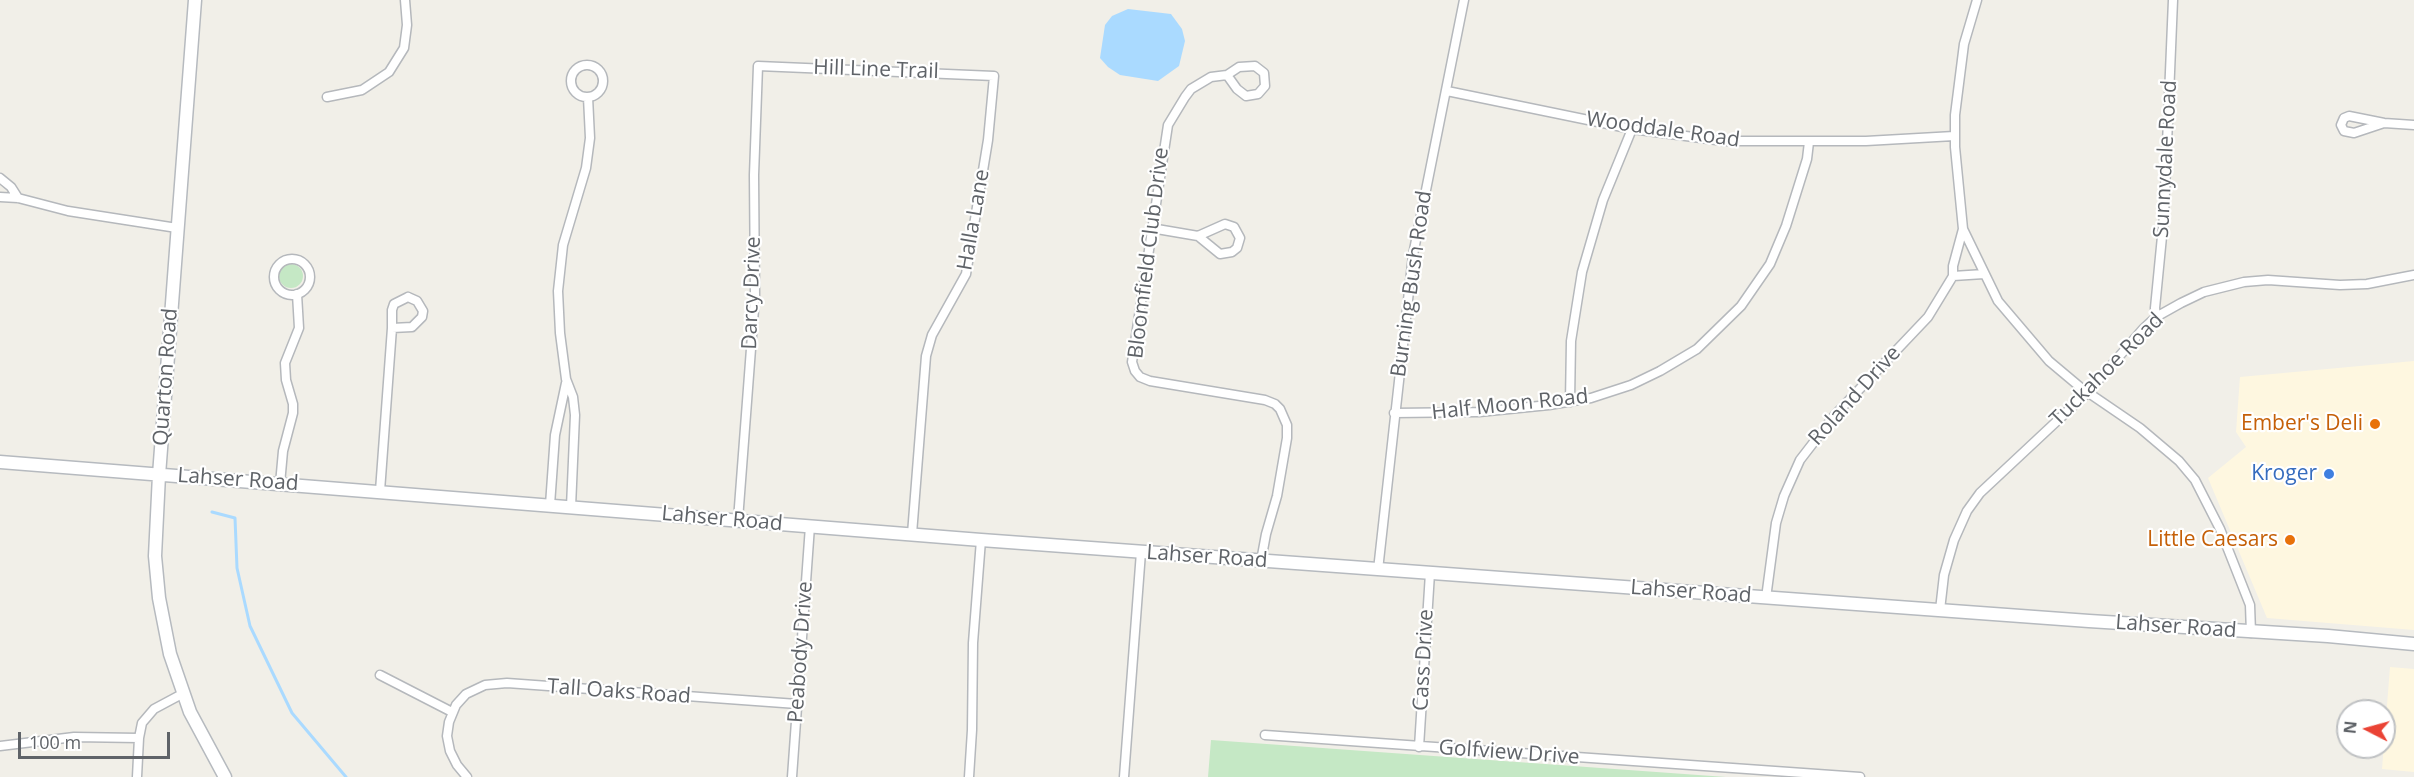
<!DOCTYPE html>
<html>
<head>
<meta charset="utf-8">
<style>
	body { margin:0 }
	#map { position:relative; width:2414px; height:777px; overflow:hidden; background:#f1efe8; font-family:"Open Sans",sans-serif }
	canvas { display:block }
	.north { position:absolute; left:2336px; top:699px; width:60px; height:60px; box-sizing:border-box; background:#fff; border:2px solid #bfc1c3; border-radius:50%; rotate:276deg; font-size:16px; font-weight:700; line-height:24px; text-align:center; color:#5f6368 }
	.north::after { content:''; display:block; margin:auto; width:21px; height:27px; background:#ea4335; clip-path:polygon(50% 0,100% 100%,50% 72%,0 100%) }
	.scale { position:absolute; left:18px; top:732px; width:152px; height:27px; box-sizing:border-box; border:3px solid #5f6368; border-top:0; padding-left:8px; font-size:18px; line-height:21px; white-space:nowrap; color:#5f6368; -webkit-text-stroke:4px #fff; paint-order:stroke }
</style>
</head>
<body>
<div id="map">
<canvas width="2414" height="777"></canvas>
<div class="north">N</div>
<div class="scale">100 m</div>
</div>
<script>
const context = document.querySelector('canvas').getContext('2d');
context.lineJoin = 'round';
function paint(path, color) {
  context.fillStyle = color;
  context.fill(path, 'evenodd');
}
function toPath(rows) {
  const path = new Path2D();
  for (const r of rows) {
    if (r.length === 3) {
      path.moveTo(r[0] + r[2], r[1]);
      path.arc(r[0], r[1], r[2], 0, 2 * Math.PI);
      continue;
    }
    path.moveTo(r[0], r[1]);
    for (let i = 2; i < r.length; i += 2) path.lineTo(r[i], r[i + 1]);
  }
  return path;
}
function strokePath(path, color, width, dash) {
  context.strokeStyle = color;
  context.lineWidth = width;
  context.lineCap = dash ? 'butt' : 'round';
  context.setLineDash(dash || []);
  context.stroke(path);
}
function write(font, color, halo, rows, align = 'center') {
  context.font = font + ' "Open Sans",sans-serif';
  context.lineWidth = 4.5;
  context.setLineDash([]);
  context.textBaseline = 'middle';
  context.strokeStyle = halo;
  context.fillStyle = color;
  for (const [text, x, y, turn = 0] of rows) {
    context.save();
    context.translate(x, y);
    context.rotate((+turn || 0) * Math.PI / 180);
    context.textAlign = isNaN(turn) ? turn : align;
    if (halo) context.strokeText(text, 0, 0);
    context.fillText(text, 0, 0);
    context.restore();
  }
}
const commercial = toPath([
	[2414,361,2414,630,2267,618,2208,478,2246,447,2236,432,2240,377],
	[2390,667,2414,669,2414,772,2382,769]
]);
const green = toPath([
	[291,276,12],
	[1211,740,1726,777,1208,777]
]);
const water = toPath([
	[1128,9,1171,14,1182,29,1185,41,1179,66,1158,81,1120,75,1108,67,1100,58,1105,25,1112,16]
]);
const stream = toPath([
	[212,512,235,518,237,568,250,626,292,713,346,777]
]);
const street = toPath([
	[1977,0,1964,44,1955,115,1955,147,1963,229,1998,301,2049,361,2080,387,2140,428,2179,461,2195,480,2220,529,2250,605,2251,633],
	[587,81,16],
	[1227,75,1237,89,1246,96,1258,94,1265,86,1264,73,1255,66,1239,67,1227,75,1211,77,1191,89,1185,97,1168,125,1132,362,1135,371,1140,377,1150,381,1265,400,1275,404,1280,409,1287,425,1287,438,1277,496,1266,534,1261,561],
	[1447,91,1632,129,1724,141,1866,141,1954,136],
	[327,97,362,90,389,72,404,48,407,25,405,0],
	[2384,123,2354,133,2344,131,2341,125,2344,118,2349,116,2384,123,2414,125],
	[0,178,11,187,18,198],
	[0,197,18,198,68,211,177,228],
	[1151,228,1198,236,1220,254,1232,252,1237,248,1240,238,1234,227,1225,224,1198,236],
	[292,277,18],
	[1953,276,1984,274],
	[408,297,417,301,423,311,422,317,412,327,392,328,392,310,394,304,408,297],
	[2156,317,2155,308,2164,216,2173,0],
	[1570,402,1571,341,1582,272,1603,200,1632,129],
	[1394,413,1479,412,1549,405,1591,398,1631,385,1660,371,1697,349,1741,306,1770,264,1786,226,1807,159,1809,142],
	[280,484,283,451,293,413,293,404,286,380,285,363,299,328,297,294],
	[380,491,392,328],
	[550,505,555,435,566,383],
	[571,507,575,415,573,397,566,379,560,333,558,291,563,245,586,168,590,138,588,97],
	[738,520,755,296,754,175,758,66,994,76,988,140,966,274,932,335,926,356,912,534],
	[1378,570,1413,255,1464,0],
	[1766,598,1776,523,1784,496,1800,460,1834,416,1928,317,1953,276,1953,266,1963,229],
	[1940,610,1944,575,1954,540,1967,511,1980,493,2088,392,2143,329,2156,317,2181,303,2204,292,2244,282,2268,280,2340,285,2367,284,2414,275],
	[380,675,452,712],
	[1265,735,1860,777],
	[0,746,74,737,139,738],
	[1419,747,1430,573],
	[137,777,139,738,142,723,154,709,182,694],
	[467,777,457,765,450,751,447,736,449,722,456,705,466,694,485,685,507,683,797,704],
	[792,777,810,526],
	[969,777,972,730,973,643,981,540],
	[1124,777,1141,552]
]);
const secondary = toPath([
	[195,0,159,475,155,556,159,598,170,654,190,712,225,777],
	[0,462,981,540,2089,621,2328,636,2414,644]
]);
const markers = [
	[2375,424,6,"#e8710a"],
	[2329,474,6,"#3f7fe0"],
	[2290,540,6,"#e8710a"]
];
const streetNames = [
	["Hill Line Trail",876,70,2],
	["Wooddale Road",1663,130,8],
	["Sunnydale Road",2166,159,-87],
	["Halla Lane",974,220,-80],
	["Bloomfield Club Drive",1149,253,-83],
	["Burning Bush Road",1412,284,-82],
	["Darcy Drive",752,293,-88],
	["Tuckahoe Road",2107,370,-45],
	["Quarton Road",166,377,-86],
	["Roland Drive",1855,396,-48],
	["Half Moon Road",1510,405,-6],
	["Lahser Road",238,480,4],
	["Lahser Road",722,519,5],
	["Lahser Road",1207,557,4],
	["Lahser Road",1691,592,4],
	["Lahser Road",2176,627,4],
	["Peabody Drive",801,652,-86],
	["Cass Drive",1424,660,-87],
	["Tall Oaks Road",619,692,4],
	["Golfview Drive",1509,753,4]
];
const foodNames = [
	["Ember's Deli",2363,424],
	["Little Caesars",2278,540]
];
const shopNames = [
	["Kroger",2317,474]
];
paint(commercial, '#fef7e0');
paint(green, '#c5e8c5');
paint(water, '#aadaff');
strokePath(stream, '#aadaff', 3);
strokePath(street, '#b5b8bc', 11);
strokePath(secondary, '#b6babf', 15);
strokePath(street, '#fff', 8);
strokePath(secondary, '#fff', 12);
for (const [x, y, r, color] of markers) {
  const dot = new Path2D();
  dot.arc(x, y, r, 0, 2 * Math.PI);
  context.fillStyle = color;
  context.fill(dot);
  strokePath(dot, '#fff', 2);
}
write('21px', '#5f6368', '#fff', streetNames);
write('21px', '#c56008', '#fff', foodNames, 'right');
write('21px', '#366cbe', '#fff', shopNames, 'right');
</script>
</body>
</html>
